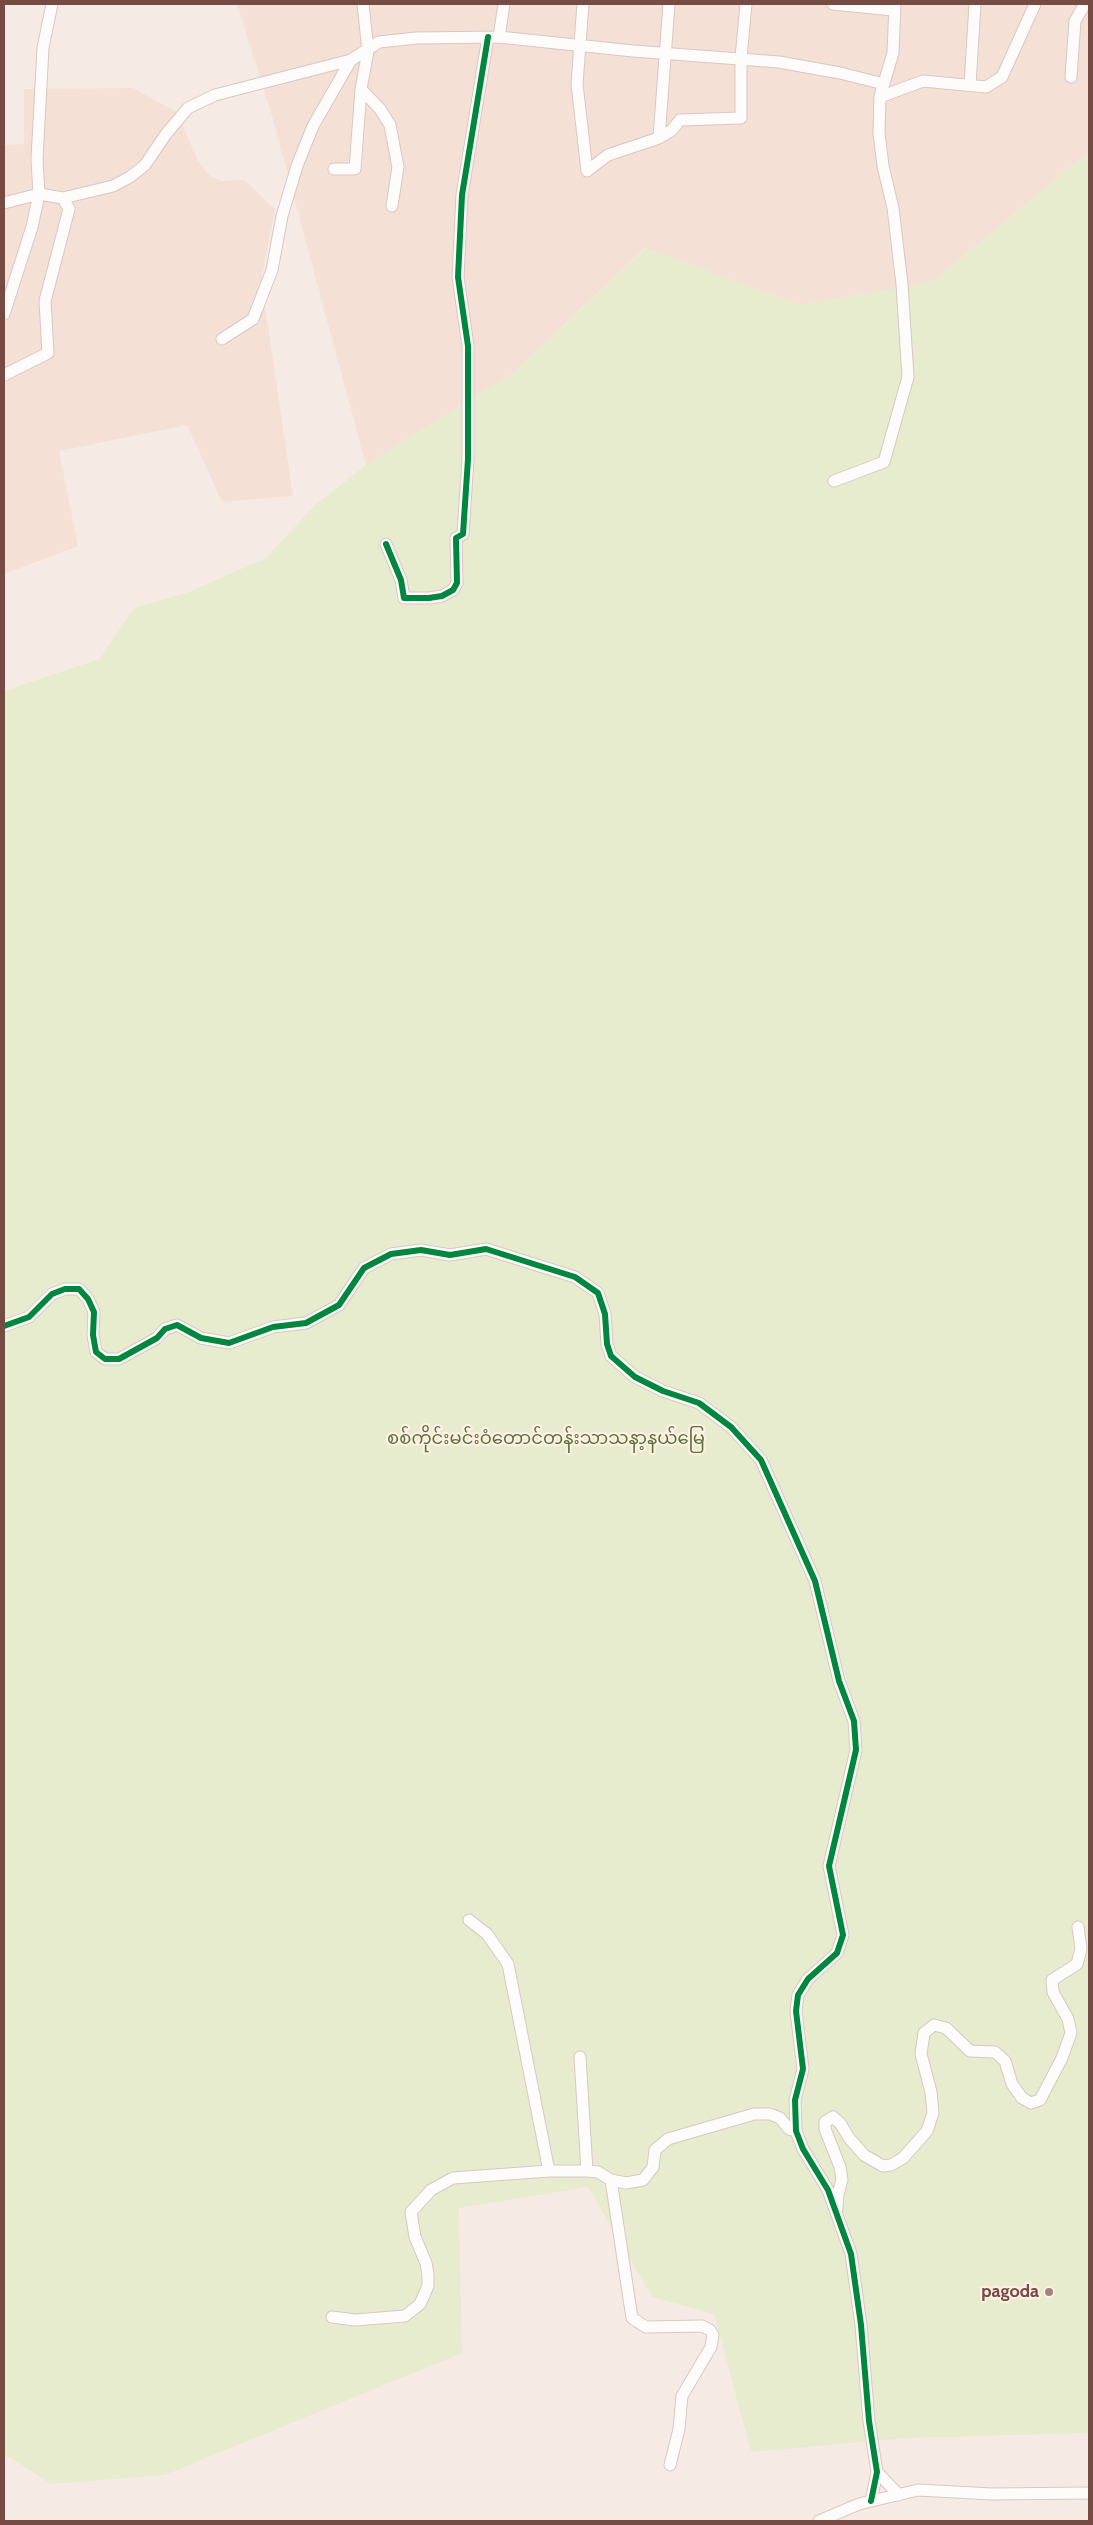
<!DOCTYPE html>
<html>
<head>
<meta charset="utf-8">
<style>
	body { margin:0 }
	#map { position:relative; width:1093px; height:2525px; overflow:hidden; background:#f6ebe4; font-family:Cabin,sans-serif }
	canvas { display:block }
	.frame { position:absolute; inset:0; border:5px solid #754b43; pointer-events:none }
</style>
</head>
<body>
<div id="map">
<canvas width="1093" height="2525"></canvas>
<div class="frame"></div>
</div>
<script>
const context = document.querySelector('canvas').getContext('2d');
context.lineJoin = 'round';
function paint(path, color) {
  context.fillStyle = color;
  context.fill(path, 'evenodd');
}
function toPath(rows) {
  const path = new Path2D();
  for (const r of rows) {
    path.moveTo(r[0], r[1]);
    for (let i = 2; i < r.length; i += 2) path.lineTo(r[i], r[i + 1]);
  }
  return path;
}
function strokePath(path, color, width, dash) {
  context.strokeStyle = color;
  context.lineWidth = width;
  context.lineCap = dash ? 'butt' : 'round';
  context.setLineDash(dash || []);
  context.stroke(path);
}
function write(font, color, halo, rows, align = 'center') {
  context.font = font + ' Cabin,"Noto Sans Myanmar",sans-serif';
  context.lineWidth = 4.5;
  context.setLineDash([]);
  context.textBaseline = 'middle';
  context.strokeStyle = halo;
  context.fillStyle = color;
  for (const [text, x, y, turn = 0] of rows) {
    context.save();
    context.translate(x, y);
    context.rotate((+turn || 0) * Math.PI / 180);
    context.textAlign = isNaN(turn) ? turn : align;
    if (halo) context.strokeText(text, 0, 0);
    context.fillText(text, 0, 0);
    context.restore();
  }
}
const residential = toPath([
	[237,4,1089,4,1089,152,932,282,800,305,645,248,513,373,366,465,272,116],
	[133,88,177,112,198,161,210,176,221,181,245,180,275,210,261,279,293,496,222,502,187,425,59,451,78,546,4,574,4,145,24,144,24,89]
]);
const green = toPath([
	[1089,152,1089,2433,906,2438,751,2452,714,2314,652,2297,588,2187,459,2208,462,2353,165,2475,51,2484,4,2454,4,691,99,659,134,608,189,592,266,558,315,505,366,465,513,373,646,248,800,305,932,282]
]);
const street = toPath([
	[583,4,577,84,587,171],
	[833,4,893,10],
	[499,37,633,51,779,62,840,73,884,84],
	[1071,77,1075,21,1085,4],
	[970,85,975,4],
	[361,89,380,109,390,125,398,167,392,206],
	[880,97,923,81,986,87,1002,77,1035,4],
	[659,138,669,4],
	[334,169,355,169,361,89,368,51,363,4],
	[587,171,608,155,659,138,672,130,680,120,741,118,741,58,746,4],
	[4,203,39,194,37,159,43,48,52,4],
	[4,314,32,227,39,194,63,198,113,186,130,177,145,165,166,134,188,108,215,95,351,60,379,42,416,38,499,37,504,4],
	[222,339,253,319,272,270,282,216,297,166,313,126,351,60],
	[4,375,48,353,45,301,69,209,63,198],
	[834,481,884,462,908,377,902,284,893,208,883,166,879,133,880,96,893,53,895,4],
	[386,544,401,580,404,598,429,598,442,596,453,590,457,583,456,538,463,534,468,459,468,346,458,277,462,195,488,37],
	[4,1326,29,1317,52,1294,65,1289,79,1289,88,1299,94,1312,93,1335,96,1352,105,1359,119,1359,157,1338,165,1329,177,1325,201,1338,229,1343,273,1327,306,1323,339,1305,364,1268,391,1254,421,1250,450,1255,486,1249,575,1277,598,1293,605,1314,607,1344,611,1356,635,1377,663,1391,699,1403,731,1427,761,1460,815,1581,839,1681,854,1721,856,1750,829,1866,843,1935,837,1953,808,1979,798,1995,796,2011,803,2069,795,2100,796,2131,803,2149,828,2190,851,2254,861,2325,869,2421,877,2472,871,2501],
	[469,1920,487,1934,508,1964,549,2171,587,2171],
	[580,2057,587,2171,598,2172,611,2180,626,2183,643,2180,653,2167,655,2150,668,2139,754,2114,770,2114,780,2118,789,2129,796,2131],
	[611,2180,632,2318,646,2327,702,2326,710,2330,713,2335,711,2347,682,2396,679,2429,670,2465],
	[837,2208,838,2194,842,2180,840,2167,825,2129,825,2122,833,2117,840,2123,849,2138,864,2155,883,2166,891,2165,903,2158,927,2131,933,2113,931,2092,921,2054,924,2033,934,2025,946,2028,970,2051,995,2052,1005,2061,1012,2084,1022,2098,1031,2103,1040,2100,1062,2058,1071,2033,1068,2019,1053,1992,1052,1980,1077,1964,1081,1949,1078,1927],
	[332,2317,355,2320,405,2316,420,2304,428,2286,428,2275,426,2263,415,2237,411,2212,431,2190,453,2178,549,2171],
	[877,2472,899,2495],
	[819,2521,859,2504,918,2490,992,2494,1089,2493]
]);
const cycleway = toPath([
	[386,544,401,580,404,598,429,598,442,596,453,590,457,583,456,538,463,534,468,459,468,346,458,277,462,195,488,37],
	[4,1326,29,1317,52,1294,65,1289,79,1289,88,1299,94,1312,93,1335,96,1352,105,1359,119,1359,157,1338,165,1329,177,1325,201,1338,229,1343,273,1327,306,1323,339,1305,364,1268,391,1254,421,1250,450,1255,486,1249,575,1277,598,1293,605,1314,607,1344,611,1356,635,1377,663,1391,699,1403,731,1427,761,1460,815,1581,839,1681,854,1721,856,1750,829,1866,843,1935,837,1953,808,1979,798,1995,796,2011,803,2069,795,2100,796,2131,803,2149,828,2190,851,2254,861,2325,869,2421,877,2472,871,2501]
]);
const markers = [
	[1049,2292,5,"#a2837b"]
];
const parkNames = [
	["စစ်ကိုင်းမင်းဝံတောင်တန်းသာသနာ့နယ်မြေ",546,1439]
];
const poiNames = [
	["pagoda",1039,2292]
];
paint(residential, '#f4e0d4');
paint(green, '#e6eccd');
strokePath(street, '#d7c8c2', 13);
strokePath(street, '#fefcfb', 11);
strokePath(cycleway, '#00873e', 6);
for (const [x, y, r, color] of markers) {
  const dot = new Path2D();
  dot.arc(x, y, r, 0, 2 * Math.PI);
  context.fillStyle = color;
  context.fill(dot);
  strokePath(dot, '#ffefe4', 2);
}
write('18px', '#577638', '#ffefe4', parkNames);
write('bold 18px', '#754b43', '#ffefe4', poiNames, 'right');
</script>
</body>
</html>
